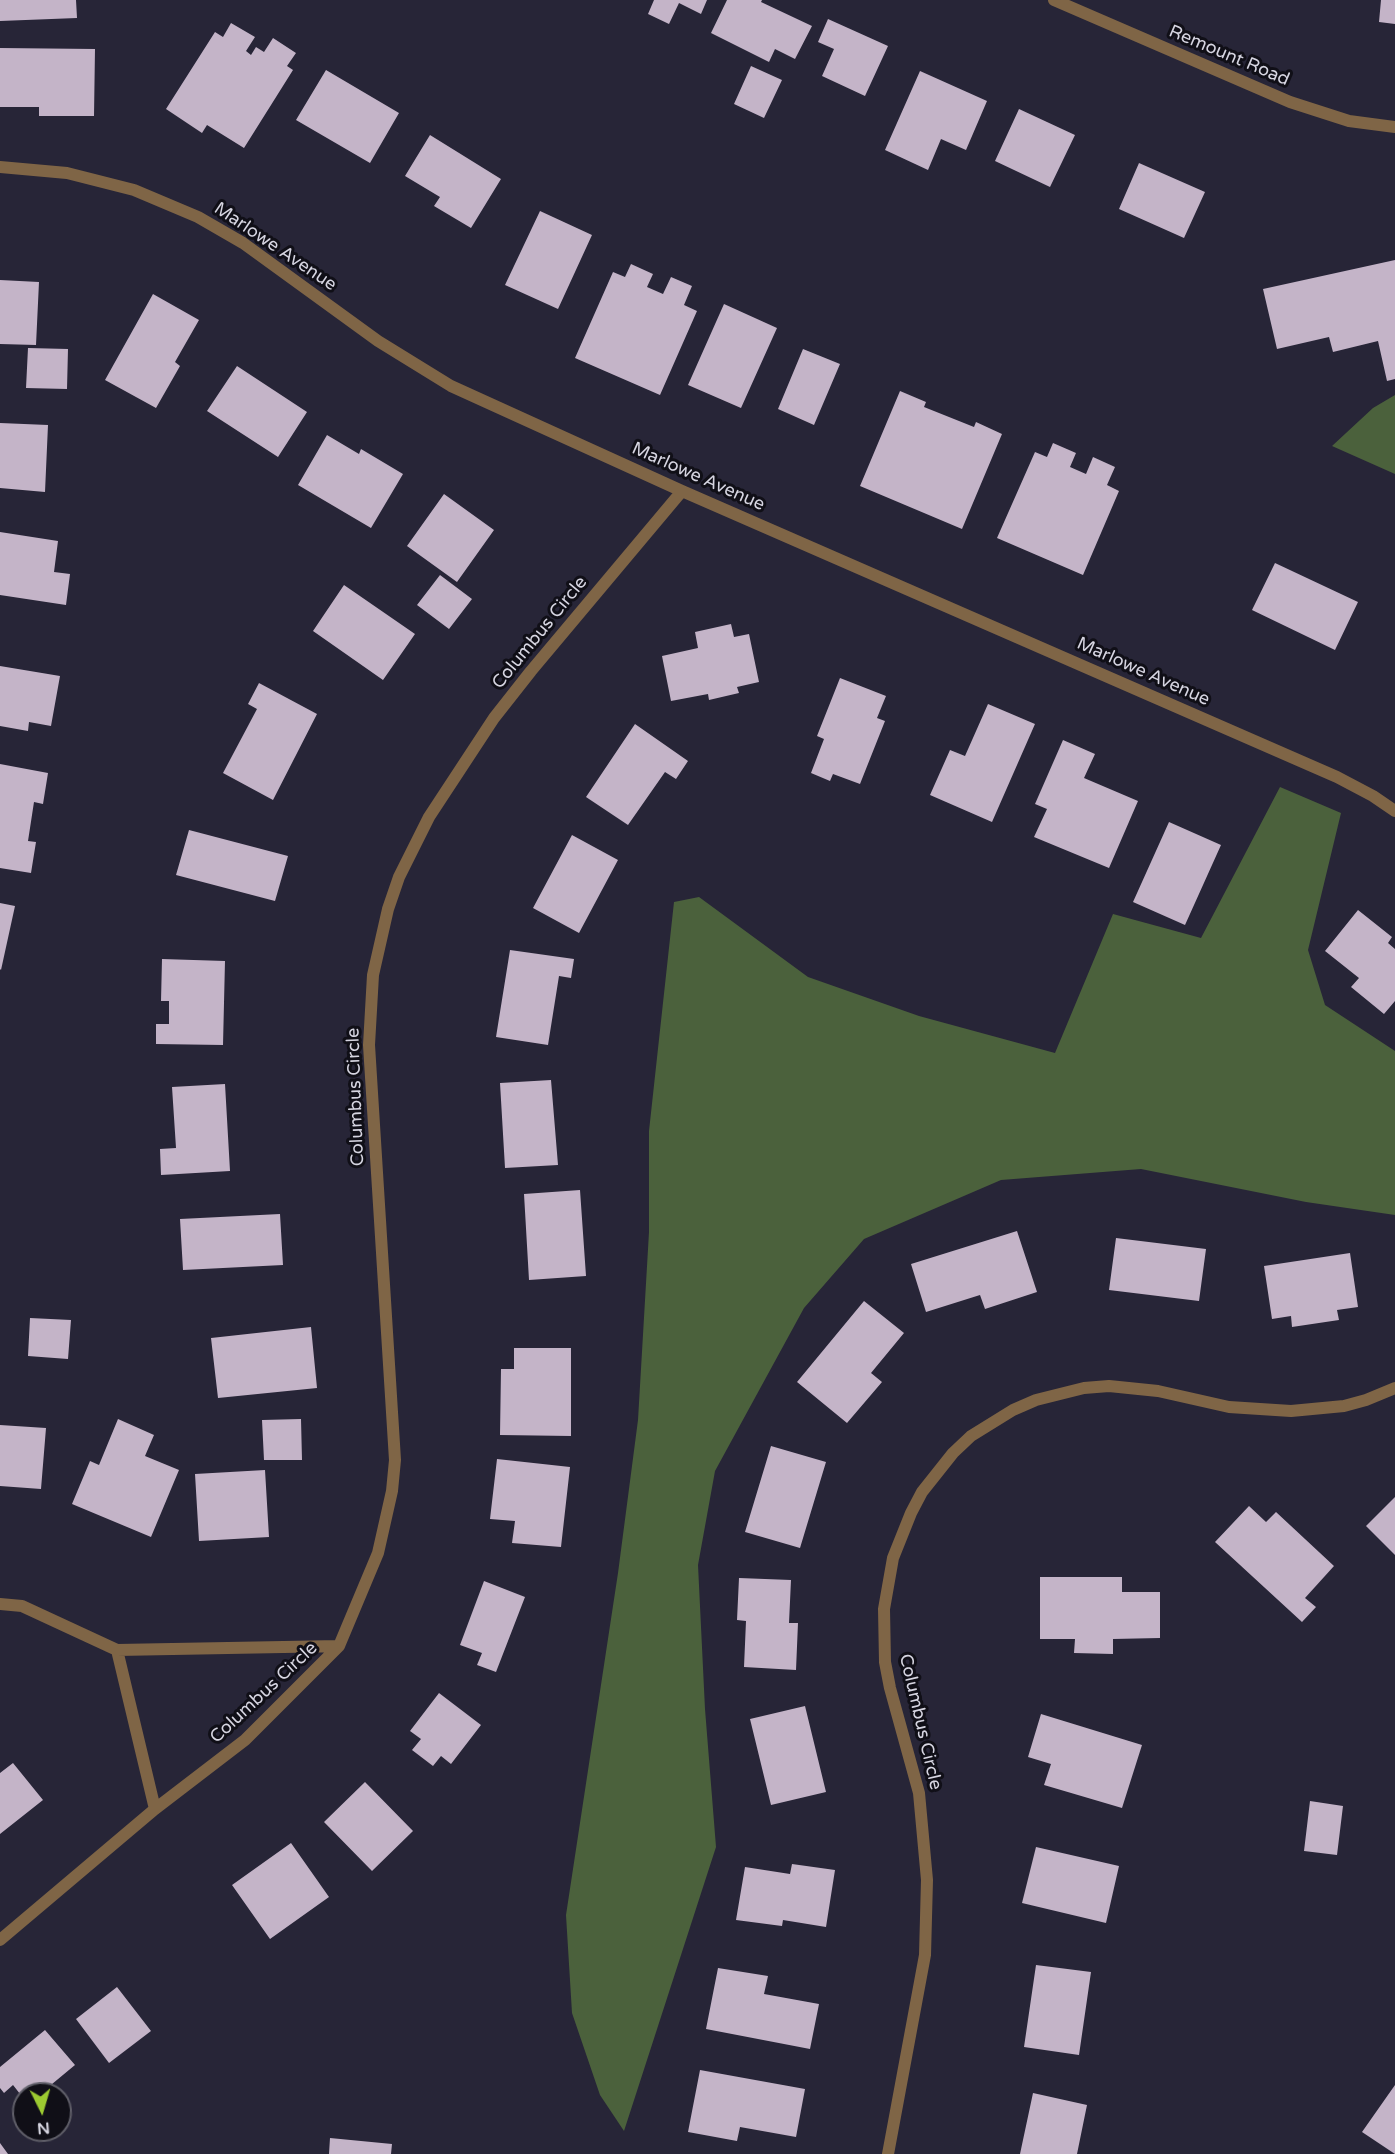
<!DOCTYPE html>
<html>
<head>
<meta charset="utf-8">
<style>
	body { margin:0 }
	#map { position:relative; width:1395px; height:2154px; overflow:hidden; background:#272537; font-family:"Varela Round",sans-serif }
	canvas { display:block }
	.north { position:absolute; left:12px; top:2082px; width:60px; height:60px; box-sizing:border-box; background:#100f17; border:2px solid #5f5e68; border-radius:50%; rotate:175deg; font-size:16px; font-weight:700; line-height:24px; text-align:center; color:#d6d5e1 }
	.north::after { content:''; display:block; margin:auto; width:21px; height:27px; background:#9cca31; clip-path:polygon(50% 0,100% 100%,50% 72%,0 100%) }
</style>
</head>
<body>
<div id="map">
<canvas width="1395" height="2154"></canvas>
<div class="north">N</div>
</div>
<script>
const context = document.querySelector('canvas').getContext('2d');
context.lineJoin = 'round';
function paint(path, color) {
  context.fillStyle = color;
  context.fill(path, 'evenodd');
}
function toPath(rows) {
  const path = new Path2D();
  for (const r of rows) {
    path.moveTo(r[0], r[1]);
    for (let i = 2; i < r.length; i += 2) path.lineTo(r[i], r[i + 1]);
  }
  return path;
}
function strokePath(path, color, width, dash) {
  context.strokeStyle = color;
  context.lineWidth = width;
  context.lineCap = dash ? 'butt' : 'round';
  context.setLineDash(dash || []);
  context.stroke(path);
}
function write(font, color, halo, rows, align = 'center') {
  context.font = font + ' "Varela Round",sans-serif';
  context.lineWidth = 6;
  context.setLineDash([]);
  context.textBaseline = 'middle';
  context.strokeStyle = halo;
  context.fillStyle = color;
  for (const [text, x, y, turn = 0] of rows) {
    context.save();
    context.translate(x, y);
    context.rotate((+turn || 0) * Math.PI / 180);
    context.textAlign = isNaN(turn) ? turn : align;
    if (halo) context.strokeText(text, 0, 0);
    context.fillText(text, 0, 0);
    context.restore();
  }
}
const forest = toPath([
	[1395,395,1395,474,1332,446,1373,408],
	[1280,787,1341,813,1308,950,1325,1005,1395,1051,1395,1215,1306,1202,1141,1169,1001,1180,864,1239,804,1308,715,1471,698,1565,705,1709,716,1847,624,2131,600,2095,572,2013,566,1915,618,1573,638,1420,649,1232,649,1131,674,902,699,897,808,977,919,1016,1055,1053,1113,914,1201,938]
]);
const building = toPath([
	[0,0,76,0,77,18,0,21],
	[654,0,707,0,701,14,679,3,669,24,648,14],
	[727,0,762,0,761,2,812,26,795,59,775,49,769,62,711,33],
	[1381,0,1395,0,1395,24,1379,22],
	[828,19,888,46,865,96,822,76,834,49,818,42],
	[231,23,255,37,246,51,251,55,256,47,264,52,273,38,296,53,287,66,293,70,244,148,207,125,202,133,166,109,215,32,223,37],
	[0,48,95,49,94,116,39,116,39,107,0,107],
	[751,66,782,80,764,118,734,104],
	[326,70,399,113,370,163,296,120],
	[920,71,987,101,966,150,941,139,928,170,885,150],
	[1019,109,1075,135,1050,187,995,161],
	[430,135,501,179,471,228,434,206,440,197,405,176],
	[1139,163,1205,192,1184,238,1119,209],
	[540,211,592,235,558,309,505,285],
	[1395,260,1395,379,1387,381,1378,341,1333,352,1329,337,1277,349,1263,289],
	[631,264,653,274,647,287,663,294,671,277,692,286,684,305,697,311,660,395,575,358,613,272,625,277],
	[0,280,39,282,36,345,0,344],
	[153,294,199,320,175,362,180,366,156,408,105,380],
	[724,304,777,328,741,408,688,385],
	[28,348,68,349,67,389,26,388],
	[803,349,840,364,814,425,778,409],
	[237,366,307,412,278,457,207,411],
	[900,391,926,402,924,407,974,427,976,422,1002,434,962,529,860,486],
	[0,423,48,425,45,492,0,488],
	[327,435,359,454,361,449,403,474,371,528,298,485],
	[1053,443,1076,453,1070,467,1086,474,1093,457,1115,467,1107,485,1119,491,1083,575,997,538,1035,452,1047,457],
	[444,494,494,530,457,582,407,546],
	[0,532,58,541,54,572,70,574,66,605,0,595],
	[1275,563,1358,602,1335,650,1252,610],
	[440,575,472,599,449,629,417,605],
	[344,585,415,634,383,680,313,631],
	[731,624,734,637,749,634,759,682,737,687,739,693,709,700,708,694,671,701,662,656,698,648,695,632],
	[0,666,60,676,51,726,29,722,28,731,0,726],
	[840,678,886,696,877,718,885,721,860,784,833,774,830,781,811,773,824,739,817,736],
	[259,683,317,714,273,800,223,773,257,709,248,704],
	[988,704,1035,724,992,822,930,795,950,750,965,756],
	[635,724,688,761,676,779,665,772,628,825,586,797],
	[1063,740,1095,754,1084,778,1138,801,1109,868,1034,837,1047,809,1035,804],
	[0,764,48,773,43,804,34,802,28,841,36,842,31,873,0,868],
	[1169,822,1221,845,1185,925,1133,902],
	[189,830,288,856,275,901,176,875],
	[572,835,618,860,579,933,533,908],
	[0,903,15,906,1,970,0,969],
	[1358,910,1392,937,1388,943,1395,949,1395,1001,1384,1014,1351,987,1359,978,1325,951],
	[510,950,574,959,571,978,559,976,548,1045,496,1037],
	[162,959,225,961,223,1045,156,1044,156,1024,169,1024,169,1001,161,1001],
	[551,1080,558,1165,505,1168,500,1083],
	[225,1084,230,1171,161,1175,160,1149,176,1148,172,1087],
	[580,1190,586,1276,529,1280,524,1194],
	[280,1214,283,1265,183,1270,180,1219],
	[1017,1231,1037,1292,985,1309,980,1295,926,1312,911,1264],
	[1116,1238,1206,1249,1199,1301,1109,1290],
	[1350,1253,1358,1307,1337,1310,1339,1320,1292,1327,1291,1316,1272,1319,1264,1266],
	[864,1301,904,1333,871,1373,882,1382,847,1423,797,1382],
	[30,1318,71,1320,68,1359,28,1356],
	[311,1327,317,1388,218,1398,211,1338],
	[514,1348,571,1348,571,1436,500,1435,501,1369,514,1369],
	[118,1419,154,1435,145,1456,179,1470,151,1537,72,1504,90,1461,99,1465],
	[301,1419,302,1460,264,1460,262,1420],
	[0,1425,46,1428,41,1489,0,1486],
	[771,1446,826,1462,800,1548,745,1532],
	[497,1459,570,1467,561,1547,512,1543,515,1521,490,1519],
	[265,1470,269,1537,199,1541,195,1474],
	[1395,1497,1395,1555,1366,1526],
	[1249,1506,1266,1522,1276,1512,1334,1566,1305,1598,1316,1607,1302,1622,1215,1542],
	[1040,1577,1122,1577,1122,1592,1160,1592,1160,1638,1113,1639,1113,1654,1074,1653,1075,1639,1040,1639],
	[739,1578,791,1580,789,1623,798,1623,796,1670,744,1667,746,1621,737,1620],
	[484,1581,525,1597,496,1672,477,1665,482,1653,460,1645],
	[439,1693,481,1725,451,1764,441,1756,433,1766,412,1750,421,1739,410,1731],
	[805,1706,826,1792,771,1805,750,1719],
	[1041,1714,1142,1745,1122,1808,1044,1785,1051,1764,1028,1757],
	[13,1763,43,1800,0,1834,0,1773],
	[365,1782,413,1831,372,1871,324,1822],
	[1310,1801,1343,1806,1337,1855,1304,1851],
	[291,1843,329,1897,270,1939,232,1885],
	[1036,1847,1119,1866,1106,1923,1022,1903],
	[792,1864,835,1870,826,1927,783,1920,782,1926,736,1920,745,1867,790,1874],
	[1036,1965,1091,1972,1079,2055,1024,2047],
	[718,1968,768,1976,764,1994,819,2004,810,2049,706,2029],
	[117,1987,151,2031,109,2063,76,2019],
	[45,2030,75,2065,40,2094,24,2094,24,2099,13,2085,4,2093,0,2088,0,2067],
	[700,2070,805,2089,796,2137,740,2127,737,2141,688,2132],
	[1395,2085,1395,2154,1362,2132],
	[1033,2093,1087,2105,1077,2154,1020,2154],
	[330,2138,392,2144,391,2154,329,2154],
	[0,2143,8,2154,0,2154]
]);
const minor = toPath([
	[1054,0,1290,102,1349,121,1395,127],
	[0,167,67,173,134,190,198,217,243,243,378,341,451,386,682,491,1337,777,1373,796,1395,811],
	[0,1604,22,1606,117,1650,339,1646],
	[117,1650,155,1809],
	[0,1940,155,1809,245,1740,339,1646,378,1553,392,1491,395,1460,369,1045,373,975,388,909,399,877,429,817,494,718,531,671,682,491],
	[888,2154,925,1955,927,1880,919,1793,890,1688,885,1662,884,1609,893,1558,911,1513,922,1492,953,1453,971,1436,1013,1410,1036,1400,1084,1388,1109,1386,1158,1391,1229,1407,1291,1411,1344,1406,1366,1400,1395,1388]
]);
const streetNames = [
	["Remount Road",1229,56,23],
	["Marlowe Avenue",275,247,34],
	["Marlowe Avenue",698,477,24],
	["Columbus Circle",540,633,-51],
	["Marlowe Avenue",1143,672,24],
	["Columbus Circle",356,1097,-92],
	["Columbus Circle",264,1693,-43],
	["Columbus Circle",920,1722,77]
];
paint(forest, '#4b613c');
paint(building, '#c4b4c8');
strokePath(minor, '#7f6546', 12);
write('18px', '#d6d5e1', '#100f17', streetNames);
</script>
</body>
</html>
